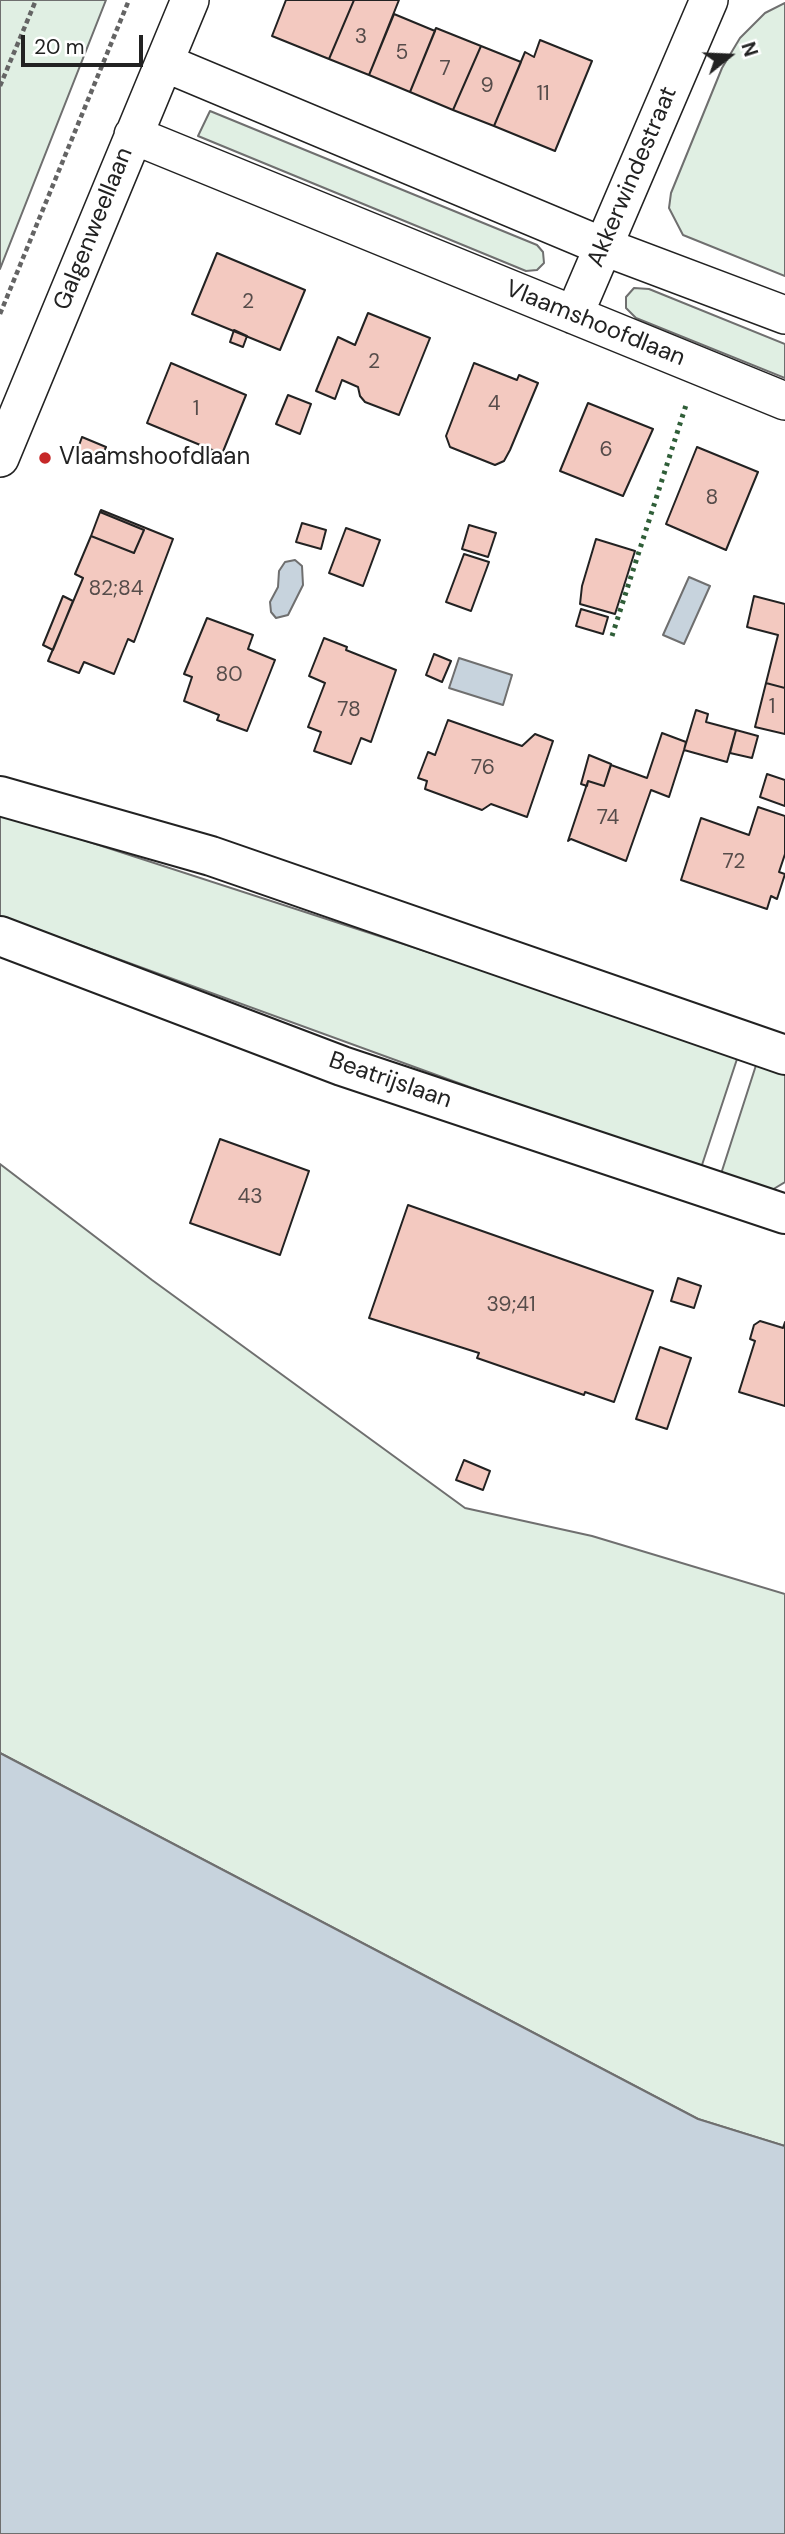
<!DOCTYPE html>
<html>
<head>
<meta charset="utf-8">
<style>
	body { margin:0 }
	#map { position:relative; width:785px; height:2534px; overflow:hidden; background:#fff; font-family:"DM Sans",sans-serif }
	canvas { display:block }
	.north { position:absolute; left:694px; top:21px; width:70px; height:70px; -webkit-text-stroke:5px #fff; paint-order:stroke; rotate:72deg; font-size:19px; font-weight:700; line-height:28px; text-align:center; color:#222 }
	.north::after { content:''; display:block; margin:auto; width:24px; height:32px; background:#222; clip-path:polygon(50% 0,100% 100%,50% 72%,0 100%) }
	.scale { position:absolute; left:21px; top:35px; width:122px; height:32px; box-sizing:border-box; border:4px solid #222; border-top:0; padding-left:9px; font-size:21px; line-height:24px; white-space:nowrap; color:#222; -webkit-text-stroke:5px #fff; paint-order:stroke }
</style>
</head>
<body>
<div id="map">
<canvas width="785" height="2534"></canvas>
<div class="north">N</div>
<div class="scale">20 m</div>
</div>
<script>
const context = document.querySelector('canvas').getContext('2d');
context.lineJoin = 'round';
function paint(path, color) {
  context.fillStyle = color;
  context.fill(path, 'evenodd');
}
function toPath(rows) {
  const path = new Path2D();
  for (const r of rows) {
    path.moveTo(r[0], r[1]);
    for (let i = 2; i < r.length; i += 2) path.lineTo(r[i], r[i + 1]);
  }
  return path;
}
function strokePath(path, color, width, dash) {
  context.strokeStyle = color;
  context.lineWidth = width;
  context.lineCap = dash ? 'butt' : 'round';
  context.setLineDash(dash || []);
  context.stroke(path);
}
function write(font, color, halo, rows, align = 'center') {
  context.font = font + ' "DM Sans",sans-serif';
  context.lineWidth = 5;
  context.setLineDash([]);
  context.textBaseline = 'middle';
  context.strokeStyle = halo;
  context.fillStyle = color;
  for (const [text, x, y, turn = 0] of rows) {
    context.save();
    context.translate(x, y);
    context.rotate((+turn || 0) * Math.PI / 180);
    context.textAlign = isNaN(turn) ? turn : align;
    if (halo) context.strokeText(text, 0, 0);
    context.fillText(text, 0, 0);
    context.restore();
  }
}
const green = toPath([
	[0,0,106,0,0,269,0,0],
	[785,3,785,276,683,235,669,208,671,193,722,68,740,38,765,13,785,3],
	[210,111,537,245,543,252,544,263,537,270,526,271,198,136,210,111],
	[634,288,649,289,785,344,785,378,636,318,626,308,626,297,634,288],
	[0,813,739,1053,700,1171,0,916,0,813],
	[758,1059,785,1069,785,1182,767,1193,720,1177,758,1059],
	[0,1164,152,1280,465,1508,592,1536,785,1594,785,2146,698,2119,0,1753,0,1164]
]);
const water = toPath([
	[295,560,302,566,303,585,288,615,276,618,271,612,270,602,278,587,279,571,285,562,295,560],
	[689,577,710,586,684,644,663,635,689,577],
	[459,658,512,675,503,705,449,688,459,658],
	[0,1753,698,2119,785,2146,785,2534,0,2534,0,1753]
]);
const building = toPath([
	[286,0,354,0,329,59,272,36,286,0],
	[354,0,399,0,369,75,329,59,354,0],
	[394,14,435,31,410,92,369,75,394,14],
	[436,28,481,46,453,110,410,92,436,28],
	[540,40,592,61,555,151,494,126,525,52,534,57,540,40],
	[481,46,521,62,494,126,453,110,481,46],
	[217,253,305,290,280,350,192,314,217,253],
	[368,313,430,338,399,415,365,402,360,396,358,387,342,380,335,399,316,391,338,337,355,345,368,313],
	[234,330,247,336,243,347,230,342,234,330],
	[171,363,246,395,222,454,147,423,171,363],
	[474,363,517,380,519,375,538,383,510,450,504,461,495,465,450,447,446,436,474,363],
	[288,395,311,404,300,434,276,424,288,395],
	[588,403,653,429,623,496,560,471,588,403],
	[82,437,106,447,99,464,76,454,82,437],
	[697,447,758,472,726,550,666,524,697,447],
	[101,510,173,539,134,642,128,639,114,674,84,662,79,673,48,661,83,578,75,574,91,536,134,553,144,530,100,512,101,510],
	[100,512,144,530,134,553,91,536,100,512],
	[302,523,326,530,321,549,296,542,302,523],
	[469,525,496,533,488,557,462,549,469,525],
	[346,528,380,540,363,586,329,573,346,528],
	[596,539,635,551,615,614,580,604,582,586,596,539],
	[464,554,489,562,471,611,446,602,464,554],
	[63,596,73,601,53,650,43,645,63,596],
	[754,596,785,604,785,688,766,683,778,635,747,627,754,596],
	[581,609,608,617,603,634,576,626,581,609],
	[207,618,253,635,248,649,275,660,247,731,217,720,219,715,184,701,192,677,184,674,207,618],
	[324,638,347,647,346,650,396,670,371,742,361,738,351,764,314,751,321,732,308,727,325,683,309,676,324,638],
	[434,654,451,661,442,682,426,675,434,654],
	[766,683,785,688,785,734,755,727,766,683],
	[696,710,708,714,706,722,736,730,727,762,684,750,696,710],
	[448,720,522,746,535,734,553,741,527,817,491,804,482,810,425,789,427,781,418,778,428,752,435,755,448,720],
	[736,730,758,736,752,758,730,753,736,730],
	[662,733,686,742,684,750,669,797,651,790,626,861,571,839,568,841,588,781,604,786,611,765,647,778,662,733],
	[589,755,611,764,604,786,588,781,587,786,581,784,589,755],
	[767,774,785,780,785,806,760,797,767,774],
	[758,807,785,816,785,854,779,872,785,874,777,899,771,896,767,909,681,880,701,818,749,835,758,807],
	[220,1139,309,1171,280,1255,190,1223,220,1139],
	[408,1205,653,1291,614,1402,585,1392,584,1395,477,1358,479,1353,369,1318,408,1205],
	[678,1278,701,1286,694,1308,671,1301,678,1278],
	[760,1321,783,1328,785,1322,785,1406,739,1392,755,1341,750,1339,754,1325,760,1321],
	[660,1347,691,1358,667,1429,636,1419,660,1347],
	[464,1460,490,1471,483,1490,456,1480,464,1460]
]);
const path = toPath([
	[0,86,36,0],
	[0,314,129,0]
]);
const minor = toPath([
	[165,63,602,246,785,315],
	[133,135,785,401],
	[574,315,709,0],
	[0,458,190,0]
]);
const tertiary = toPath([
	[0,796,211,856,785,1055],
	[0,936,342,1066,785,1214]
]);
const hedge = toPath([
	[612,636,687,402]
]);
const markers = [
	[45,458,7,"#c62828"]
];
const numberNames = [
	["3",361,37],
	["5",402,53],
	["7",445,69],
	["9",487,86],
	["11",543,94],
	["2",248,302],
	["2",374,362],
	["4",494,404],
	["1",196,409],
	["6",606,450],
	["8",712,498],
	["82;84",116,589],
	["80",229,675],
	["1",772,707],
	["78",349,710],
	["76",483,768],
	["74",608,818],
	["72",734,862],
	["43",250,1197],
	["39;41",511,1305]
];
const streetNames = [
	["Akkerwindestraat",633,177,-67],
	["Galgenweellaan",94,229,-68],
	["Vlaamshoofdlaan",595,324,22],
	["Beatrijslaan",390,1081,19]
];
const poiNames = [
	["Vlaamshoofdlaan",59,458]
];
paint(green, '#e0efe3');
strokePath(green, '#6f6f6f', 2);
paint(water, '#c7d3dd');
strokePath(water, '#6f6f6f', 2);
paint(building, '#f3c9c0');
strokePath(building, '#222', 2);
strokePath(minor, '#222', 40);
strokePath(tertiary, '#222', 42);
strokePath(path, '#646464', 4.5, [5, 3.5]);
strokePath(minor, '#fff', 37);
strokePath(tertiary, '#fff', 38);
strokePath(hedge, '#2f5e38', 5, [3.5, 5]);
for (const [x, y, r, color] of markers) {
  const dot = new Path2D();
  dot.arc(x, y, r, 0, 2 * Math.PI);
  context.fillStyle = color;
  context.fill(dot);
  strokePath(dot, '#fff', 2.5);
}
write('21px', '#564c4a', null, numberNames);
write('24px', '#222', '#fff', streetNames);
write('24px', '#222', '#fff', poiNames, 'left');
</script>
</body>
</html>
